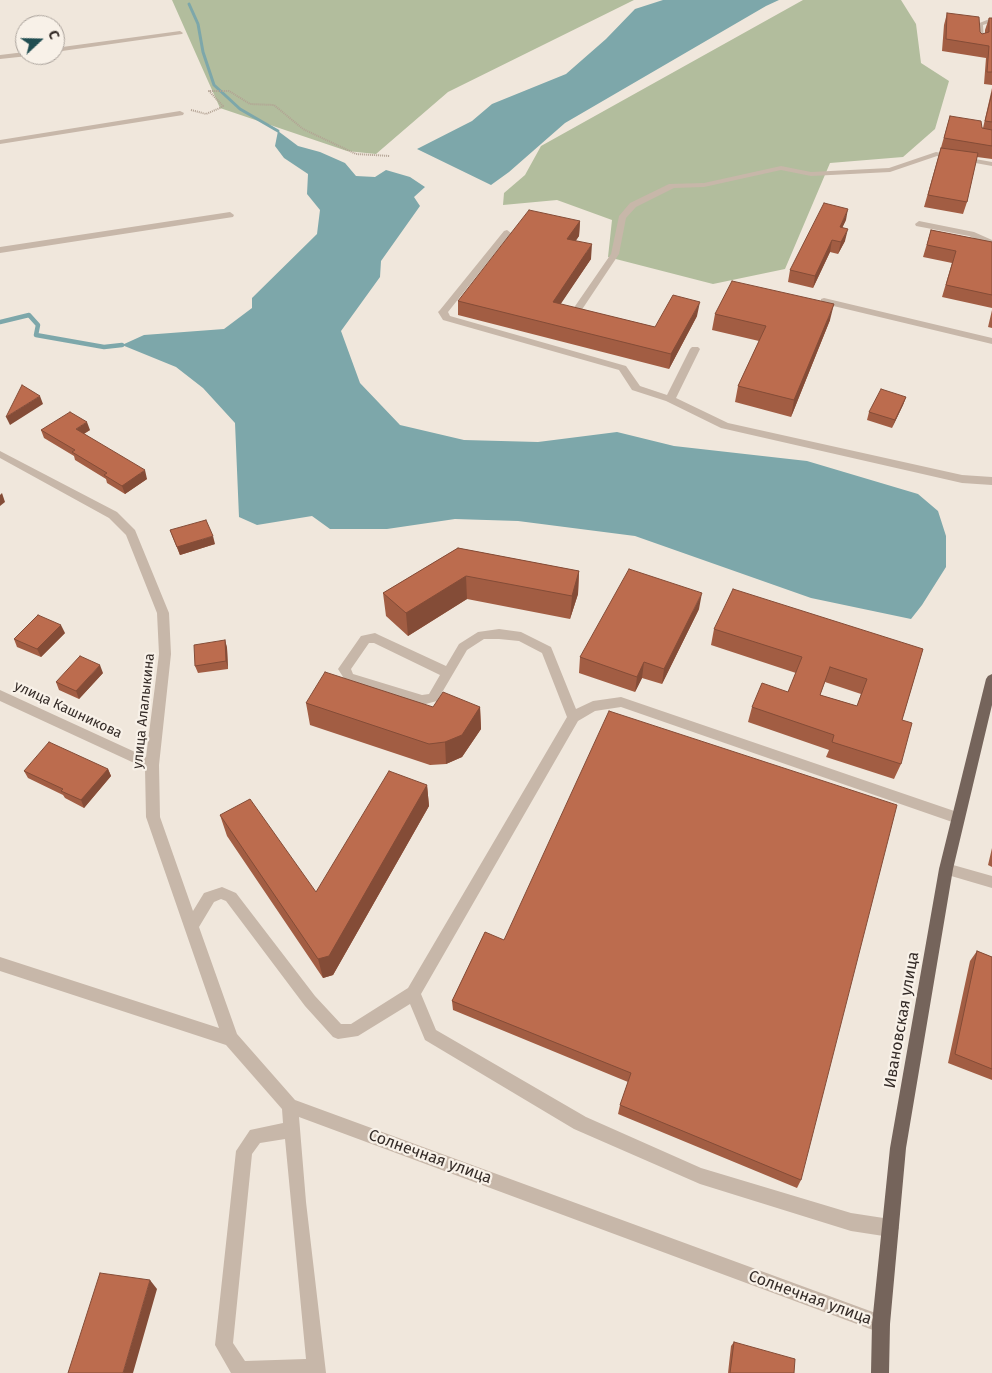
<!DOCTYPE html>
<html>
<head>
<meta charset="utf-8">
<style>
	body { margin:0 }
	#map { position:relative; width:992px; height:1373px; overflow:hidden; background:#f0e7dc; font-family:"Fira Sans",sans-serif }
	canvas { display:block }
	.north { position:absolute; left:15px; top:15px; width:50px; height:50px; box-sizing:border-box; background:#f8f1e8; border:1px solid #aaa29b; border-radius:50%; rotate:69deg; font-size:14px; font-weight:700; line-height:20px; text-align:center; color:#352c28 }
	.north::after { content:''; display:block; margin:auto; width:18px; height:22px; background:#214e52; clip-path:polygon(50% 0,100% 100%,50% 72%,0 100%) }
</style>
</head>
<body>
<div id="map">
<canvas width="992" height="1373"></canvas>
<div class="north">С</div>
</div>
<script>
const context = document.querySelector('canvas').getContext('2d');
context.lineJoin = 'round';
function paint(path, color) {
  context.fillStyle = color;
  context.fill(path, 'evenodd');
}
function toPath(rows) {
  const path = new Path2D();
  for (const r of rows) {
    path.moveTo(r[0], r[1]);
    for (let i = 2; i < r.length; i += 2) path.lineTo(r[i], r[i + 1]);
  }
  return path;
}
function strokePath(path, color, width, dash) {
  context.strokeStyle = color;
  context.lineWidth = width;
  context.lineCap = dash ? 'butt' : 'round';
  context.setLineDash(dash || []);
  context.stroke(path);
}
function write(font, color, halo, rows, align = 'center') {
  context.font = font + ' "Fira Sans",sans-serif';
  context.lineWidth = 4.5;
  context.setLineDash([]);
  context.textBaseline = 'middle';
  context.strokeStyle = halo;
  context.fillStyle = color;
  for (const [text, x, y, turn = 0] of rows) {
    context.save();
    context.translate(x, y);
    context.rotate((+turn || 0) * Math.PI / 180);
    context.textAlign = isNaN(turn) ? turn : align;
    if (halo) context.strokeText(text, 0, 0);
    context.fillText(text, 0, 0);
    context.restore();
  }
}
const green = toPath([
	[172,0,634,0,448,92,376,154,347,151,220,108],
	[803,0,901,0,916,24,921,63,949,81,935,129,903,157,830,163,785,269,713,284,608,257,612,220,557,200,503,205,504,193,525,175,541,146]
]);
const water = toPath([
	[663,0,779,0,766,6,565,123,509,172,491,185,417,149,472,121,492,104,566,74,606,39,635,9],
	[278,131,298,146,320,152,345,163,356,176,375,177,386,170,410,177,425,187,414,197,420,206,381,261,380,277,341,331,360,383,400,425,464,440,538,442,617,432,674,446,807,461,918,494,938,511,946,536,946,567,922,605,911,619,811,598,635,536,518,521,455,519,387,529,330,529,312,516,257,525,239,517,235,423,203,388,176,367,122,345,144,335,224,329,252,308,252,298,317,234,320,210,307,194,308,174,284,158,275,146]
]);
const streamFar1 = toPath([
	[189,4,198,24,203,52,214,85,240,109,278,131]
]);
const stream = toPath([
	[0,322,29,315,38,325,36,335,104,347,122,345]
]);
const path = toPath([
	[191,110,206,114,220,108,223,106,209,91,229,91,250,104,274,105,303,129,356,154,390,156]
]);
const minor = toPath([
	[992,18,992,22,983,25,984,43,978,44,977,24,992,18],
	[180,31,183,33,182,34,55,52,55,48,180,31],
	[25,52,25,55,28,56,0,59,0,55,25,52],
	[180,111,184,113,183,115,0,144,0,140,180,111],
	[936,152,992,162,992,166,937,156,890,172,811,176,781,170,704,187,674,188,636,207,626,218,619,254,579,314,573,314,571,312,611,254,619,216,630,203,669,184,704,183,781,166,811,172,889,168,936,152],
	[230,212,234,215,233,217,0,253,0,247,230,212],
	[919,221,974,232,992,240,992,246,969,236,916,226,915,224,919,221],
	[507,230,511,233,448,312,450,316,626,366,640,386,667,395,690,349,692,347,698,347,700,349,676,398,728,423,962,475,992,477,992,485,962,483,721,428,666,401,632,390,619,370,443,320,438,312,440,310,504,231,507,230],
	[824,298,992,338,992,344,821,303,821,299,824,298],
	[0,451,117,512,135,530,169,613,171,654,159,765,160,817,193,911,204,893,222,887,236,893,315,996,341,1024,351,1024,408,988,567,717,542,653,519,641,499,639,484,639,467,650,437,701,422,705,345,680,338,669,361,636,375,633,379,635,446,666,459,644,478,632,499,629,521,632,551,647,576,709,593,701,621,697,963,814,965,818,963,822,958,824,621,707,595,711,578,721,421,994,436,1030,586,1117,701,1168,851,1213,890,1219,896,1222,899,1228,896,1234,890,1237,851,1231,700,1184,574,1129,425,1040,410,1004,358,1036,338,1039,333,1037,305,1006,226,901,221,899,214,902,199,927,237,1034,295,1100,881,1315,887,1318,890,1324,887,1330,881,1333,299,1117,306,1202,326,1373,231,1373,215,1345,236,1151,250,1130,283,1123,282,1109,226,1045,0,971,0,957,219,1028,146,817,145,768,0,701,0,690,146,757,159,654,157,613,126,535,109,518,0,458,0,451],
	[369,643,374,643,440,675,429,694,422,695,353,674,351,669,369,643],
	[285,1139,306,1359,245,1361,233,1343,252,1154,260,1143,285,1139],
	[946,863,992,876,992,888,941,873,939,869,941,865,946,863]
]);
const major = toPath([
	[992,674,992,705,953,869,906,1148,890,1324,889,1373,871,1373,872,1324,890,1148,939,869,986,679,988,676,992,674]
]);
const wall = toPath([
	[947,13,982,34,985,33,985,30,989,18,992,18,992,85,984,84,986,58,942,51,944,25],
	[992,88,992,159,977,157,967,202,963,214,924,207,950,116,983,128],
	[846,220,842,227,845,241,838,254,830,252,813,288,788,282,790,270],
	[580,221,579,236,575,241,591,259,560,304,655,327,697,316,669,369,458,315,458,301],
	[931,230,992,242,992,308,942,297,952,263,923,257],
	[992,310,992,328,988,327],
	[715,314,830,320,791,417,735,402,738,386,759,341,712,330],
	[906,397,903,405,892,428,867,420,869,412],
	[41,430,90,430,84,434,147,479,125,494,107,483,106,479,75,460,74,456,44,438],
	[170,530,215,544,180,555,173,538],
	[458,548,579,571,578,594,570,619,467,599,408,636,386,616,383,593],
	[699,609,662,684,642,678,635,692,579,673,580,657],
	[714,629,923,649,902,720,901,764,894,779,826,757,829,750,748,722,752,707,788,692,796,673,711,645],
	[825,682,861,694,857,706,820,695],
	[65,633,41,657,17,647,14,639],
	[225,640,227,648,228,669,198,673,195,666],
	[103,673,79,699,59,690,56,682],
	[306,703,433,707,480,707,481,729,462,757,446,764,430,765,310,725],
	[108,769,111,776,84,808,65,798,63,795,28,778,24,771],
	[427,785,429,806,333,975,323,978,227,836,220,815,316,892],
	[992,848,992,867,988,865],
	[485,932,801,1180,797,1188,618,1114,620,1105,628,1082,453,1010,452,1001],
	[977,951,992,957,992,1080,948,1063,970,961],
	[734,1342,794,1373,728,1373,731,1346]
]);
const shadedWall = toPath([
	[848,209,846,220,837,239,840,227],
	[580,221,579,236,567,254,567,239],
	[848,229,845,241,838,254,841,242],
	[832,240,830,252,813,288,815,276],
	[592,244,591,259,552,317,553,302],
	[700,302,697,316,669,369,671,354],
	[834,304,830,320,791,417,794,400],
	[40,396,43,404,10,425,6,417],
	[906,397,903,405,892,428,895,420],
	[87,422,90,430,78,437,76,429],
	[145,470,147,479,125,494,122,486],
	[2,493,5,502,0,506,0,495],
	[213,536,215,544,180,555,177,547],
	[579,571,578,594,570,619,572,596],
	[466,576,467,599,408,636,406,613],
	[702,593,699,609,662,684,664,669],
	[61,625,65,633,41,657,37,649],
	[225,640,227,648,228,669,226,661],
	[644,662,642,678,635,692,637,677],
	[100,665,103,673,79,699,76,691],
	[480,707,481,729,462,757,446,764,445,742],
	[108,769,111,776,84,808,81,800],
	[427,785,429,806,333,975,323,978,318,959],
	[150,1280,157,1289,133,1373,123,1373]
]);
const building = toPath([
	[947,13,979,17,980,32,982,34,989,32,989,18,992,18,992,72,987,72,989,46,946,39,947,13],
	[992,93,992,122,985,121,992,93],
	[950,116,981,121,982,128,992,130,992,146,944,138,950,116],
	[941,148,978,153,967,202,928,195,941,148],
	[824,203,848,209,840,227,848,229,841,242,832,240,815,276,790,270,824,203],
	[529,210,580,221,567,239,592,244,553,302,655,327,673,295,700,302,671,354,458,301,529,210],
	[931,230,992,242,992,295,946,285,956,251,927,245,931,230],
	[732,281,834,304,794,400,738,386,766,326,715,314,732,281],
	[22,385,40,396,6,417,22,385],
	[881,389,906,397,895,420,869,412,881,389],
	[70,412,87,422,76,429,145,470,122,486,104,475,107,473,72,452,75,450,41,430,70,412],
	[206,520,213,536,177,547,170,530,206,520],
	[458,548,579,571,572,596,466,576,406,613,383,593,458,548],
	[629,569,702,593,664,669,644,662,637,677,580,657,629,569],
	[733,589,923,649,902,720,912,723,901,764,832,742,834,735,752,707,762,683,788,692,802,657,714,629,733,589],
	[830,667,867,679,857,706,820,695,830,667],
	[38,615,61,625,37,649,14,639,38,615],
	[225,640,226,661,195,666,194,645,225,640],
	[80,656,100,665,76,691,56,682,80,656],
	[325,672,433,707,443,692,480,707,462,735,445,742,429,744,306,703,325,672],
	[609,711,897,805,801,1180,620,1105,631,1073,452,1001,485,932,504,940,609,711],
	[49,742,108,769,81,800,61,791,63,789,24,771,49,742],
	[389,771,427,785,329,956,318,959,220,815,250,799,316,892,389,771],
	[977,951,992,957,992,1069,955,1054,977,951],
	[100,1273,150,1280,123,1373,68,1373,100,1273],
	[734,1342,795,1359,794,1373,730,1373,734,1342]
]);
const streetNames = [
	["улица Кашникова",68,710,25],
	["улица Алалыкина",144,711,-84]
];
const nearStreetnames = [
	["Ивановская улица",902,1020,-80],
	["Солнечная улица",430,1157,20],
	["Солнечная улица",810,1298,20]
];
paint(green, '#b2bd9d');
paint(water, '#7da7aa');
strokePath(streamFar1, '#7da7aa', 3);
strokePath(stream, '#7da7aa', 4.5);
strokePath(path, '#b2a293', 2, [1, 1]);
paint(minor, '#c7b7a9');
paint(major, '#75645b');
paint(wall, '#a25d43');
paint(shadedWall, '#844c37');
paint(building, '#bc6c4e');
strokePath(building, '#844c37', 1);
write('14px', '#352c28', '#f8f1e8', streetNames);
write('16px', '#352c28', '#f8f1e8', nearStreetnames);
</script>
</body>
</html>
